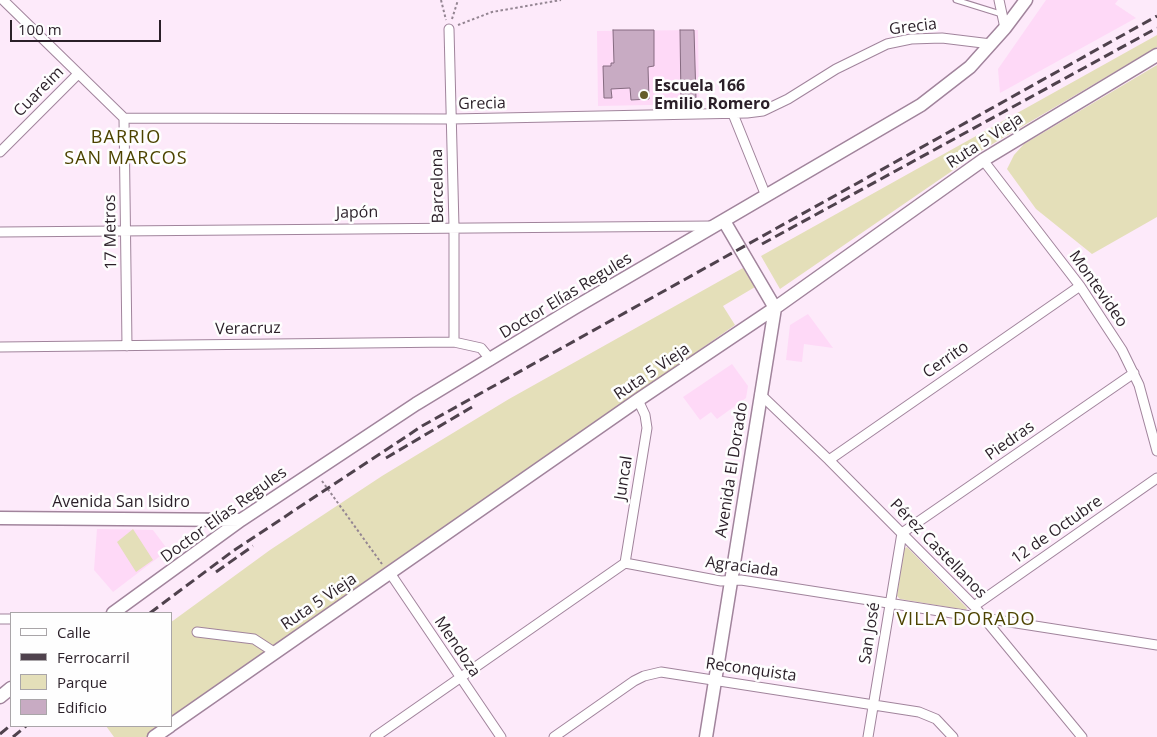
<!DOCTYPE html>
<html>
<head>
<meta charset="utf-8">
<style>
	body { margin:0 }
	#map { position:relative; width:1157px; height:737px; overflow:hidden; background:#fdeafa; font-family:"Open Sans",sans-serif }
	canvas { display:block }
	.legend { position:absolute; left:10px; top:612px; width:162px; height:115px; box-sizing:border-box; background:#fefefe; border:1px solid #a9a5a8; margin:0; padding:6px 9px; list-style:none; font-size:15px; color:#2a1f28 }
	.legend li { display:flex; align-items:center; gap:10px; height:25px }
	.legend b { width:25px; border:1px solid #a9a5a8 }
	.scale { position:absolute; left:10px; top:20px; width:151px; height:22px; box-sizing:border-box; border:2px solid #2a1f28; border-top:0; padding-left:6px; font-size:15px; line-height:18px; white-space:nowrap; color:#2a1f28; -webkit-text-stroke:4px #fefefe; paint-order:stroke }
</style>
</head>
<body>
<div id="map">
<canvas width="1157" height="737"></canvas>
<ul class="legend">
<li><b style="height:6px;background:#fff"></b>Calle</li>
<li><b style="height:6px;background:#4f424d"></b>Ferrocarril</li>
<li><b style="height:14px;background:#e4dfb9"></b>Parque</li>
<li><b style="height:14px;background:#c8abc3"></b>Edificio</li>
</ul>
<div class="scale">100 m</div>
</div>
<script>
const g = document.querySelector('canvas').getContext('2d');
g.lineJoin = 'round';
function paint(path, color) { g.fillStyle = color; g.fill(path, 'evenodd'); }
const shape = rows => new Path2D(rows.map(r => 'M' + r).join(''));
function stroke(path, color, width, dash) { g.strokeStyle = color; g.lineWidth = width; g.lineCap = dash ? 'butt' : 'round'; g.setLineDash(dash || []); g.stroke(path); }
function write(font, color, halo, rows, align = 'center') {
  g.font = font + ' "Open Sans",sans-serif'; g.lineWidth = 5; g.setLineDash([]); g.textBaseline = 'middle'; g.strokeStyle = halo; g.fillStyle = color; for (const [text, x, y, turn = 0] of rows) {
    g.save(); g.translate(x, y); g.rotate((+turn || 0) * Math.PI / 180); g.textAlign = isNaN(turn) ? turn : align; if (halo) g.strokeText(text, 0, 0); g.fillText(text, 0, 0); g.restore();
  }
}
const built = shape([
	[1046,0,1118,0,1115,4,1136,18,1000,93,998,69],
	[698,30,699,104,598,106,597,31],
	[808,314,833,348,804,344,802,362,786,360,790,325],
	[732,364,748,386,746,398,717,419,711,412,700,420,683,397],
	[97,529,153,530,168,550,113,592,94,570]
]);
const green = shape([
	[1157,35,1157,47,984,149,780,289,761,256],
	[1157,65,1157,217,1092,254,1036,209,1007,169,1014,155,1024,144],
	[743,268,755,287,723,306,735,325,171,721,171,622,174,620,270,550,382,476,509,399],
	[133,529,153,560,136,572,117,542],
	[907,547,967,608,966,610,900,599,897,596,904,549],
	[106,726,164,726,148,737,114,737]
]);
const building = shape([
	[613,30,654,30,654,66,648,67,649,99,631,100,630,88,611,89,612,98,604,98,603,66,611,66,611,63,614,63,613,30],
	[680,30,694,30,696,99,681,99,680,30]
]);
const path = shape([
	[441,0,446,20],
	[452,19,458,0],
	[458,25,492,12,561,0],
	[322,481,382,564]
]);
const lane = shape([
	[956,0,1001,14]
]);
const street = shape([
	[3,0,124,118,452,119,747,113,763,111,788,99,836,69,887,44,911,39,942,38,991,44],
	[999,0,1005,28],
	[449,29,454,227,454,342],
	[733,114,766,196],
	[124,118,127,346],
	[0,152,78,74],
	[983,160,1080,286,1122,350,1139,385,1157,451],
	[0,232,712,226],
	[0,347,454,342,481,348,491,360],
	[760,394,829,460,974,606,1082,737],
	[829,460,1080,286],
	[625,563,647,428,645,415,638,400],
	[390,573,501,737],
	[974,606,1157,478],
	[0,619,11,619],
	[197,632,254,639,274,652],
	[375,737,625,563,721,581,741,580,1157,645],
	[554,737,634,681,644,676,661,672,919,712,936,719,953,737],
	[868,737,902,533,1134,373]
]);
const secondary = shape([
	[0,518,241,520],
	[113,613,241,520,416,404,574,308,921,105,970,67,1005,28,1026,0],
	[0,697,11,688],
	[171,725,638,400,775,308,983,160,1157,55],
	[154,737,170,726],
	[706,737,775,308,724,221]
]);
const rail = shape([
	[762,244,1157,28],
	[386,458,472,407],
	[216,572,253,546],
	[150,613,233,551,422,426,1157,16],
	[0,734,11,725],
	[13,737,26,726]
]);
const markers = [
	[644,95,5,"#655c29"]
];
const streetNames = [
	["Grecia",913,27,-7],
	["Cuareim",39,92,-45],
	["Grecia",482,104,-1],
	["Ruta 5 Vieja",985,141,-33],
	["Barcelona",438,186,-91],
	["Japón",357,213,-1],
	["17 Metros",111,232,-91],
	["Montevideo",1098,289,55],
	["Doctor Elías Regules",566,296,-31],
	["Veracruz",248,329,-1],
	["Cerrito",946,360,-35],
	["Ruta 5 Vieja",652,372,-34],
	["Piedras",1010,441,-35],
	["Avenida El Dorado",732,470,-81],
	["Juncal",624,478,-81],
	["Avenida San Isidro",121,502],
	["Doctor Elías Regules",224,515,-36],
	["12 de Octubre",1057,530,-35],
	["Pérez Castellanos",938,549,46],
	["Agraciada",742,567,7],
	["Ruta 5 Vieja",319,602,-34],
	["San José",870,633,-81],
	["Mendoza",457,647,56],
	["Reconquista",751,670,8]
];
const poiNames = [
	["Escuela 166",654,86],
	["Emilio Romero",654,104]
];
const neighbourhoodNames = [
	["BARRIO",126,138],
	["SAN MARCOS",126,159],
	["VILLA DORADO",966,620]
];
paint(built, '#fed9f7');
paint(green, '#e4dfb9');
paint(building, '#c8abc3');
stroke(building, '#866b81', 1);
stroke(lane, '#a1849c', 7);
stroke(street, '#a1849c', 11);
stroke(secondary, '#a1849c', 15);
stroke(path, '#948592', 2, [2.5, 2.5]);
stroke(lane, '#fff', 4.5);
stroke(street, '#fff', 9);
stroke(secondary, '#fff', 12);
stroke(rail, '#4f424d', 3, [10, 5]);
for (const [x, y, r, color] of markers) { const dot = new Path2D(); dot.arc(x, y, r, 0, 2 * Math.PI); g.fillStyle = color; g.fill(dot); stroke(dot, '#fefefe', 2); }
write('16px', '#2a1f28', '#fefefe', streetNames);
write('bold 16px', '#2a1f28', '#fefefe', poiNames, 'left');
g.letterSpacing = '1px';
write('18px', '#4d4300', '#fefefe', neighbourhoodNames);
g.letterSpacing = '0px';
</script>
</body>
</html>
